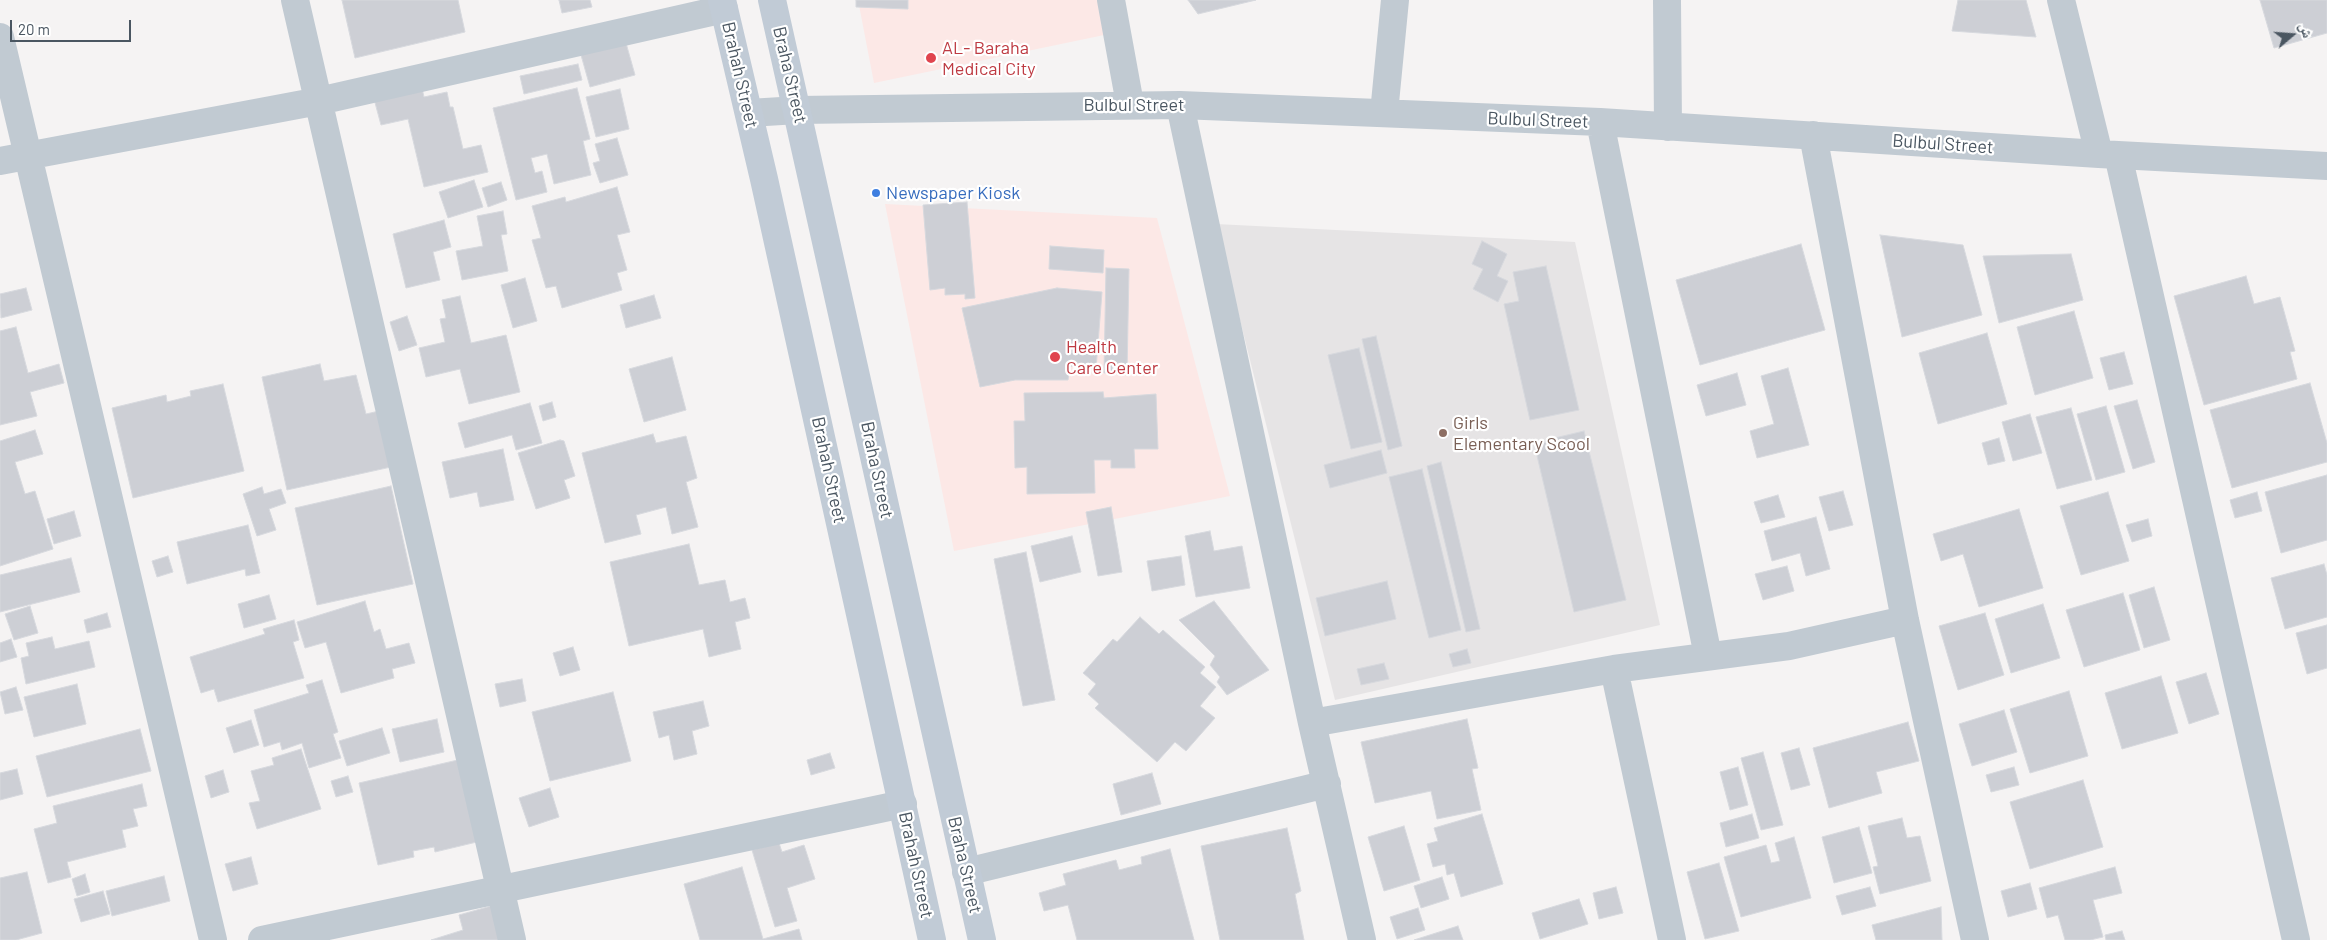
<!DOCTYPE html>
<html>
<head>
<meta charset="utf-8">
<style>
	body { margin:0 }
	#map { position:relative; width:2327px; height:940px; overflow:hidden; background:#f5f3f3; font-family:Barlow,"Noto Naskh Arabic",sans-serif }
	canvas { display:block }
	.north { position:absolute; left:2267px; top:10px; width:50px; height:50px; -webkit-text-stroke:4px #fff; paint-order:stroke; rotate:72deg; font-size:14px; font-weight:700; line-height:20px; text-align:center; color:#4a5661 }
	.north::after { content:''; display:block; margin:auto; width:18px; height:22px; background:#4a5661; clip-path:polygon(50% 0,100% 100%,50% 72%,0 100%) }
	.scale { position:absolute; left:10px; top:20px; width:121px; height:22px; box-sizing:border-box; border:2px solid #4a5661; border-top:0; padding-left:6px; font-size:15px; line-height:18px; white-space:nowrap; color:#4a5661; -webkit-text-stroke:4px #fff; paint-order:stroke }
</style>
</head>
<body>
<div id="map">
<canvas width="2327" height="940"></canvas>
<div class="north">ش</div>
<div class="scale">20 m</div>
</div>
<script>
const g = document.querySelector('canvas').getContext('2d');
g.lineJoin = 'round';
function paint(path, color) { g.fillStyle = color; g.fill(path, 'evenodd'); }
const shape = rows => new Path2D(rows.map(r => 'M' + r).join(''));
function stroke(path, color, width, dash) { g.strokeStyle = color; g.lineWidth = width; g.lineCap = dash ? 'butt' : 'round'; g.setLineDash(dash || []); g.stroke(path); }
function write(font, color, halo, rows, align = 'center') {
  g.font = font + ' Barlow,sans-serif'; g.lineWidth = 4.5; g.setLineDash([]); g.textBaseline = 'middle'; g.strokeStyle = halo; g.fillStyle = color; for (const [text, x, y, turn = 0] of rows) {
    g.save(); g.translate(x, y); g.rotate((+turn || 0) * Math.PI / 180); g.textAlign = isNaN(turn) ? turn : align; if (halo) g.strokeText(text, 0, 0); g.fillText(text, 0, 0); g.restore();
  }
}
const education = shape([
	[1216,224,1575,242,1660,625,1335,700]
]);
const medical = shape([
	[858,0,1102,0,1109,34,874,83],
	[885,204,1157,218,1230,496,954,551]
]);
const building = shape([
	[342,0,458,0,465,32,355,58,342,0],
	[559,0,590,0,592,7,562,13,559,0],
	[856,0,908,0,908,9,856,7,856,0],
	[1188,0,1256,0,1198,14,1188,0],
	[1958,0,2026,0,2036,37,1952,31,1958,0],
	[2260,0,2327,0,2327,33,2274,48,2260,0],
	[626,43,635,75,590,87,581,55,626,43],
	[578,64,582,80,524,94,520,76,578,64],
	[422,88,424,97,447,92,450,107,453,107,463,149,481,145,488,172,424,187,408,119,381,125,374,99,422,88],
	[577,88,590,139,583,141,591,175,554,184,547,154,531,158,535,173,542,171,547,192,516,200,493,108,577,88],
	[620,89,629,129,596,137,586,97,620,89],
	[617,138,628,175,600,183,593,163,600,161,595,144,617,138],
	[474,180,483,207,448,218,439,192,474,180],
	[501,182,507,200,488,207,482,188,501,182],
	[617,187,630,232,617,235,627,270,617,273,622,290,562,308,556,286,546,288,532,240,541,238,532,206,565,197,566,202,617,187],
	[967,202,975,298,965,299,965,294,945,295,945,288,930,290,923,205,967,202],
	[503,211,507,234,501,235,508,271,462,280,456,251,483,246,477,216,503,211],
	[444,220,451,247,433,252,440,280,406,288,393,234,444,220],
	[1880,235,1963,245,1982,315,1902,337,1880,235],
	[1482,241,1507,254,1497,276,1508,281,1498,302,1473,289,1483,269,1472,264,1482,241],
	[1801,244,1825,330,1700,365,1676,280,1801,244],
	[1050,246,1104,250,1103,273,1049,269,1050,246],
	[2071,254,2083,300,1999,323,1983,256,2071,254],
	[1546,266,1579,410,1530,420,1504,304,1519,301,1513,272,1546,266],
	[1106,268,1129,269,1127,373,1104,373,1106,268],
	[2246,276,2254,304,2280,297,2295,351,2290,352,2297,379,2204,405,2174,296,2246,276],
	[525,278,537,321,513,328,501,285,525,278],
	[26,288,32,310,1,318,0,294,26,288],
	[1057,288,1102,292,1096,369,1070,366,1068,380,1015,380,980,387,962,308,1057,288],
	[654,295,661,318,626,328,620,305,654,295],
	[460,296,471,343,506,335,520,392,469,404,460,369,426,377,419,348,445,342,440,319,446,318,442,300,460,296],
	[2074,311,2093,378,2035,395,2017,327,2074,311],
	[407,316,417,345,399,351,390,322,407,316],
	[16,327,28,373,59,364,64,383,30,392,37,416,0,425,0,331,16,327],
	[1987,333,2007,404,1938,424,1919,353,1987,333],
	[1376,336,1402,446,1388,450,1362,339,1376,336],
	[1359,348,1382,442,1351,449,1328,355,1359,348],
	[2124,352,2133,384,2109,390,2100,358,2124,352],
	[672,357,686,410,644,422,629,369,672,357],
	[320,364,324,381,356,375,366,414,379,411,391,467,287,490,262,377,320,364],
	[1788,368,1809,445,1757,458,1750,431,1774,424,1761,376,1788,368],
	[1737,373,1746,405,1706,416,1697,385,1737,373],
	[2310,383,2327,443,2327,462,2232,488,2210,410,2310,383],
	[223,384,244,471,133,498,112,408,166,395,167,402,191,396,190,391,223,384],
	[1103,392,1104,398,1156,394,1158,449,1134,449,1135,468,1111,468,1111,460,1094,460,1095,493,1027,494,1027,467,1015,468,1014,421,1025,421,1024,393,1103,392],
	[2137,400,2155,462,2133,469,2114,406,2137,400],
	[552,402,556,417,543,421,539,406,552,402],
	[530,403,542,443,516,450,512,435,465,448,458,423,530,403],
	[2106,406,2125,472,2096,480,2077,414,2106,406],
	[2071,408,2092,480,2057,489,2036,417,2071,408],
	[2030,414,2042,453,2013,461,2002,422,2030,414],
	[35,430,43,454,15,462,25,494,35,491,53,549,0,566,0,441,35,430],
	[1584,431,1626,600,1574,612,1534,443,1584,431],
	[653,434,656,443,686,436,697,478,686,482,698,527,672,534,666,507,636,515,641,534,605,543,582,453,653,434],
	[1999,438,2005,461,1988,465,1982,443,1999,438],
	[560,440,564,441,575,476,564,480,570,498,536,509,518,453,560,440],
	[503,449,514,500,480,507,477,492,450,498,442,462,503,449],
	[1381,450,1387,473,1330,488,1324,465,1381,450],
	[1441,462,1480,629,1466,632,1427,466,1441,462],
	[1422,469,1461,630,1429,638,1389,477,1422,469],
	[2327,475,2327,540,2281,553,2265,492,2327,475],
	[391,486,413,584,317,605,295,508,391,486],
	[262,487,264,494,281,489,286,503,269,509,276,530,257,536,243,494,262,487],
	[1843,491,1853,525,1829,531,1819,497,1843,491],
	[2108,492,2129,561,2081,575,2060,506,2108,492],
	[2257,492,2262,511,2235,518,2230,500,2257,492],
	[1778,495,1785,517,1761,523,1754,502,1778,495],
	[1111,507,1122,572,1098,576,1086,512,1111,507],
	[2019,509,2043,588,1979,607,1963,554,1941,561,1933,534,2019,509],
	[74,511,81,536,54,544,47,519,74,511],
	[1816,517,1830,569,1806,576,1800,553,1772,561,1764,531,1816,517],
	[2148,519,2152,536,2132,542,2126,525,2148,519],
	[248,525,260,573,246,576,245,569,187,584,177,542,248,525],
	[1210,531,1214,551,1242,546,1250,588,1196,597,1185,536,1210,531],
	[1072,536,1081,572,1040,582,1031,546,1072,536],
	[689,544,699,585,725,580,730,602,745,598,750,618,735,622,741,649,709,657,703,629,629,646,610,562,689,544],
	[1026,552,1055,700,1023,706,994,559,1026,552],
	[168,556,173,572,157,577,152,561,168,556],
	[1181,556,1185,585,1152,591,1147,561,1181,556],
	[71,558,80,592,0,612,0,575,71,558],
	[2324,564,2327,575,2327,617,2285,629,2271,578,2324,564],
	[1787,566,1794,591,1763,600,1755,574,1787,566],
	[1387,581,1396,619,1325,636,1316,598,1387,581],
	[2154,587,2170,640,2144,648,2129,595,2154,587],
	[2123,593,2140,650,2084,667,2066,610,2123,593],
	[269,595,276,619,244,628,238,604,269,595],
	[365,601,374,632,380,629,386,649,409,643,415,663,392,669,394,678,341,693,326,642,305,648,297,622,365,601],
	[1214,601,1269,670,1227,695,1217,682,1220,677,1210,665,1215,656,1179,620,1214,601],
	[2043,604,2060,658,2011,673,1995,619,2043,604],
	[30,606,38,633,14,640,5,614,30,606],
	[107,613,111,627,87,633,84,620,107,613],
	[1985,613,2004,675,1958,690,1939,626,1985,613],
	[1140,617,1159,634,1163,630,1205,667,1200,673,1216,687,1200,706,1215,718,1186,751,1175,742,1157,762,1095,708,1099,704,1088,694,1096,684,1083,673,1113,639,1117,642,1140,617],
	[294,620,299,640,293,642,304,678,218,702,214,689,201,693,190,657,265,634,263,629,294,620],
	[2327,625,2327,668,2307,674,2296,633,2327,625],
	[52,637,55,649,89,641,95,667,26,684,21,658,29,656,26,643,52,637],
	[11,639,17,657,0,662,0,643,11,639],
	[573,647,580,670,560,676,553,653,573,647],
	[1467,649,1471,663,1453,667,1449,654,1467,649],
	[1384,663,1389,679,1361,685,1357,669,1384,663],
	[2206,673,2219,714,2189,724,2176,682,2206,673],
	[2161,676,2178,733,2122,749,2105,693,2161,676],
	[522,679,526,701,500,707,495,684,522,679],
	[322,680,338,732,333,734,341,758,309,768,302,743,282,750,280,742,264,747,254,710,309,693,306,685,322,680],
	[77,684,86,724,34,737,24,697,77,684],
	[16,687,23,710,5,714,0,692,16,687],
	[2069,691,2088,756,2030,773,2010,709,2069,691],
	[613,692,631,761,550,781,532,712,613,692],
	[703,701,709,726,692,731,697,754,674,760,669,735,659,738,653,712,703,701],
	[2004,710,2017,752,1972,766,1959,724,2004,710],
	[437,719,444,752,400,762,392,729,437,719],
	[1467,719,1478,768,1472,769,1481,810,1437,819,1431,791,1375,803,1361,742,1467,719],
	[251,720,259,745,234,753,226,728,251,720],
	[1908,722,1919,761,1876,772,1882,793,1829,808,1813,748,1908,722],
	[382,728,390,753,347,766,339,741,382,728],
	[140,729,151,771,47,797,36,756,140,729],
	[1799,748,1810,785,1791,790,1781,753,1799,748],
	[301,749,321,809,257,829,249,803,260,801,251,771,274,765,272,758,301,749],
	[1763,752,1783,825,1761,830,1741,758,1763,752],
	[830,753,835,768,811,775,807,760,830,753],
	[462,759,481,841,435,852,434,847,413,851,414,857,378,865,359,783,462,759],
	[1738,767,1748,805,1730,810,1720,772,1738,767],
	[2014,767,2019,785,1991,792,1986,775,2014,767],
	[17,769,23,794,0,800,0,773,17,769],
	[223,770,229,792,211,798,205,776,223,770],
	[1152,773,1161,804,1121,815,1113,784,1152,773],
	[348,776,353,792,336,797,331,781,348,776],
	[2083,780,2103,847,2030,869,2010,802,2083,780],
	[142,784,147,806,133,809,138,826,122,830,126,847,67,862,71,877,48,883,34,829,57,823,53,806,142,784],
	[550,788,559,817,529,827,519,798,550,788],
	[1482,814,1503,884,1461,897,1454,873,1447,875,1445,864,1433,867,1427,844,1438,841,1434,828,1482,814],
	[1752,814,1759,838,1726,847,1720,823,1752,814],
	[1902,818,1907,838,1920,836,1931,881,1880,894,1873,867,1878,866,1868,826,1902,818],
	[1404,826,1420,880,1384,891,1368,837,1404,826],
	[1859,827,1872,873,1834,883,1822,837,1859,827],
	[1287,828,1301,891,1295,894,1304,940,1220,940,1201,846,1287,828],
	[1794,837,1811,898,1741,917,1724,857,1766,845,1771,863,1780,861,1775,843,1794,837],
	[779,843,782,852,804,845,815,879,787,888,797,921,775,927,752,850,779,843],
	[1170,849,1194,940,1077,940,1068,905,1044,911,1039,893,1066,885,1063,874,1116,860,1119,870,1142,864,1141,857,1170,849],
	[251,857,258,884,233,891,225,864,251,857],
	[1719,863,1739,931,1705,939,1687,872,1719,863],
	[742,867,763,939,799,929,802,940,700,940,684,884,742,867],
	[2115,867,2122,893,2093,900,2103,937,2090,940,2065,940,2058,915,2047,918,2039,888,2115,867],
	[27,872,42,933,16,940,0,940,0,878,27,872],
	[85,874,90,892,77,896,72,879,85,874],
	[164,876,170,901,112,916,106,891,164,876],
	[1442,877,1449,899,1421,908,1414,886,1442,877],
	[2030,883,2037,909,2008,917,2001,891,2030,883],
	[1616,887,1623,913,1599,919,1593,893,1616,887],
	[1870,887,1876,906,1842,915,1836,896,1870,887],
	[103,891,110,914,81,922,74,899,103,891],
	[1579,899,1588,924,1540,939,1532,913,1579,899],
	[498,904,508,940,431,940,463,930,459,915,498,904],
	[1941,907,1942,940,1876,940,1872,925,1941,907],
	[1418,908,1425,930,1397,939,1390,917,1418,908],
	[1458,926,1463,940,1414,940,1458,926],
	[2122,931,2125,940,2106,940,2105,935,2122,931]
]);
const street = shape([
	[295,0,512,940],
	[1111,0,1130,104],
	[1667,0,1668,127],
	[2061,0,2099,154],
	[0,37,213,940],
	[1180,105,1312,723,1362,940],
	[749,113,798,110,1180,105,1600,122,2099,154,2327,166],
	[1384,113,1395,0],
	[1600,122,1708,656],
	[1813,135,1905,620,1975,940],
	[2118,155,2296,940],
	[0,161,319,101,724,9],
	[1614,669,1672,940],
	[1312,723,1614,669,1789,646,1905,620],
	[966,872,1327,784],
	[262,940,903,804]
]);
const secondary = shape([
	[722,0,764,179,932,940],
	[772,0,982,940]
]);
const markers = [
	[931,58,6,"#e0444e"],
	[876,193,5,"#3f7fe0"],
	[1055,357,6,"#e0444e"],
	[1443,433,5,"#8d6e63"]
];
const healthNames = [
	["AL- Baraha",942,48],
	["Medical City",942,69],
	["Health",1066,347],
	["Care Center",1066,368]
];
const streetNames = [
	["Brahah Street",740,75,77],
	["Braha Street",790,75,77],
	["Bulbul Street",1134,105],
	["Bulbul Street",1538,120,2],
	["Bulbul Street",1943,144,4],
	["Brahah Street",829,470,78],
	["Braha Street",877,470,78],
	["Brahah Street",916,865,78],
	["Braha Street",965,865,77]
];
const shopNames = [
	["Newspaper Kiosk",886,193]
];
const educationNames = [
	["Girls",1453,423],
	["Elementary Scool",1453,444]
];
paint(education, '#e6e4e5');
paint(medical, '#fce8e6');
paint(building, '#cdcfd5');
stroke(building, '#d7d9de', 1);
stroke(street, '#c1cad2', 28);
stroke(secondary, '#c1cbd6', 28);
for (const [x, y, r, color] of markers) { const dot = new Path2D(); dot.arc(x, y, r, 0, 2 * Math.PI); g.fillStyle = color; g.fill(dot); stroke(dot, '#fff', 2); }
write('18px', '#be3a42', '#fff', healthNames, 'left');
write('18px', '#4a5661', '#fff', streetNames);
write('18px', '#366cbe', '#fff', shopNames, 'left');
write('18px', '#785e54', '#fff', educationNames, 'left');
</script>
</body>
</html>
